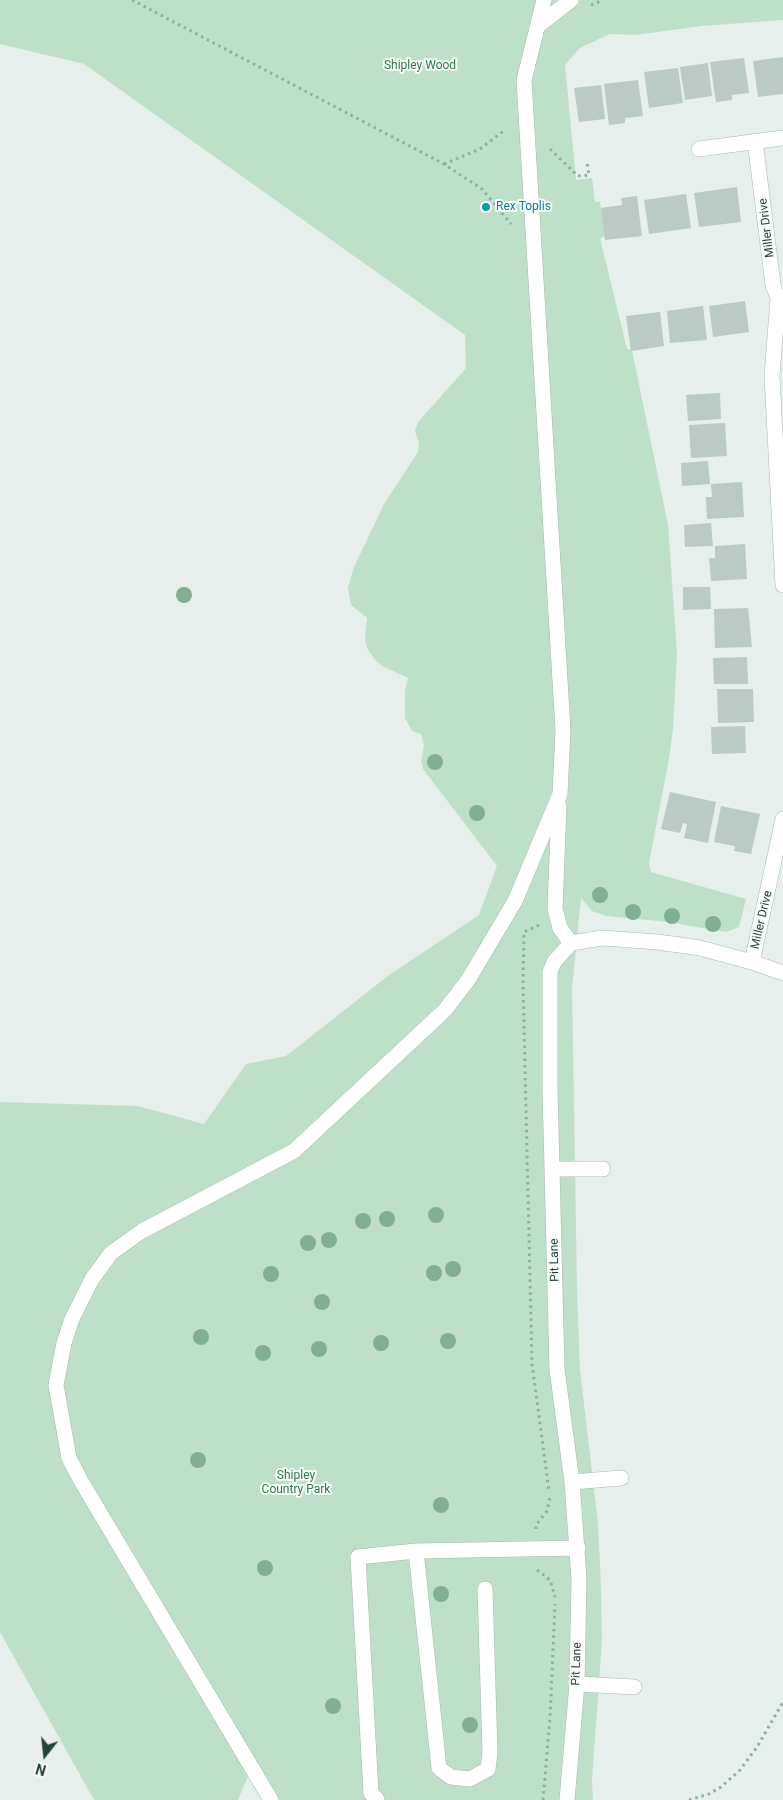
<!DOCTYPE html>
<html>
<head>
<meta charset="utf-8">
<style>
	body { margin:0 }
	#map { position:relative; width:783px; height:1800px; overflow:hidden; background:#e6efeb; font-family:Roboto,sans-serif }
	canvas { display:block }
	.north { position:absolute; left:20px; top:1730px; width:50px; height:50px; -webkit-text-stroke:4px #f7fbf9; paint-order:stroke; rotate:196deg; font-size:14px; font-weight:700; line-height:20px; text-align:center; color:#24423a }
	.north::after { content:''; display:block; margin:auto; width:18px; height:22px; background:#24423a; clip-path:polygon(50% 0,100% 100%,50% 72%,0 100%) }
</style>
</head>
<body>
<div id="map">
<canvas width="783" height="1800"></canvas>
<div class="north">N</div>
</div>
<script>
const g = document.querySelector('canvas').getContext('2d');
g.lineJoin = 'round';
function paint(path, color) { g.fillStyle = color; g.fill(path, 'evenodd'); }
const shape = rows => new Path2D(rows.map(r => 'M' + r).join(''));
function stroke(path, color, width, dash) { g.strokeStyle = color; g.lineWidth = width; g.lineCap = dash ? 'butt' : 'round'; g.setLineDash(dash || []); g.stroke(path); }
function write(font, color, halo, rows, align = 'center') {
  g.font = font + ' Roboto,sans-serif'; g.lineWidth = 4; g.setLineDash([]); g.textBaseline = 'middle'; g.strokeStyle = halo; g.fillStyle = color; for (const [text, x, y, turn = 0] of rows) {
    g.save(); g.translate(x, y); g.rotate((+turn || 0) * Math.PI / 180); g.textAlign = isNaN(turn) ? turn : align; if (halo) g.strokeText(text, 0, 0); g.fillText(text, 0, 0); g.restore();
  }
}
const green = shape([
	[0,0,783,0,783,20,702,26,635,35,610,34,580,48,565,65,576,180,592,178,595,202,600,202,605,236,600,238,627,349,632,350,668,525,677,653,673,729,669,759,649,863,651,872,746,899,739,927,726,932,668,922,606,916,592,911,581,898,572,988,577,1288,580,1370,598,1523,601,1587,602,1641,592,1780,593,1800,262,1800,248,1776,238,1800,94,1800,0,1632,0,1102,138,1106,204,1124,246,1064,286,1056,389,975,479,915,497,866,423,769,421,762,424,746,421,734,412,731,405,718,405,690,408,678,384,667,375,660,367,648,365,639,367,618,351,605,348,588,354,567,384,504,418,452,419,444,415,431,418,422,466,368,465,335,84,64,0,44]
]);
const building = shape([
	[783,57,783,94,758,97,753,61],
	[744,58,749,93,732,95,732,100,716,102,710,62],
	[708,63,712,96,685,100,680,67],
	[678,68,683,103,649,108,644,72],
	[638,80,643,116,625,118,625,123,609,125,604,84],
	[601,85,605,119,579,122,574,88],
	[737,187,741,222,699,227,694,193],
	[686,194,691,228,649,234,644,200],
	[637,196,642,236,605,240,601,208,622,205,621,198],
	[745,301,749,332,713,337,709,306],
	[703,306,707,340,670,343,667,311],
	[660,312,664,346,631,351,626,316],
	[720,393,721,419,688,421,686,395],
	[725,423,727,456,691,458,689,425],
	[708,461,710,484,682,486,681,463],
	[742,482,744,517,707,519,706,497,712,497,711,484],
	[711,523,713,546,685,547,684,525],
	[745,544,747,579,711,581,709,558,715,558,715,546],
	[683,587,710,587,711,609,683,610],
	[748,608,752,647,715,648,714,609],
	[747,657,748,684,714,684,713,658],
	[717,689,753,689,754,722,718,723],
	[745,726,746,753,712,754,711,727],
	[670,792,716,802,708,843,684,838,687,824,683,823,680,833,661,829],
	[721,806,760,814,751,854,734,851,735,846,714,842]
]);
const path = shape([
	[132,0,444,164,482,189,511,224],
	[591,5,603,0],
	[550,149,578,176,589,175,587,162],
	[444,164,480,149,506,129],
	[539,925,524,932,523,983,532,1364,549,1491],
	[536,1529,536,1525,547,1511,550,1497],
	[537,1570,550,1580,555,1597],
	[543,1800,550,1718,555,1604],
	[689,1800,709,1794,721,1787,740,1770,757,1747,783,1702]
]);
const minor = shape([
	[539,25,571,0],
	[755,141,773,285,778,298,772,376,783,585],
	[699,149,783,138],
	[559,806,555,909,560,928,571,943],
	[752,962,783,819],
	[553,1169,603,1169],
	[572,1482,621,1478],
	[416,1551,439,1768,451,1777,470,1779,488,1769,490,1752,485,1589],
	[577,1684,634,1687],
	[271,1800,81,1481,69,1458,56,1385,64,1343,72,1319,92,1279,111,1253,142,1231,294,1151,445,1010,468,980,515,901,560,794,563,730,524,80,544,0],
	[377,1800,371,1793,358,1557,416,1551,578,1548],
	[567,1800,577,1684,579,1579,572,1482,557,1369,550,1089,550,972,554,962,571,943,602,938,658,942,700,948,752,962,783,973]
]);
const trees = [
	[184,595],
	[435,762],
	[477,813],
	[600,895],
	[633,912],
	[672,916],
	[713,924],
	[436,1215],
	[387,1219],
	[363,1221],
	[329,1240],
	[308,1243],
	[453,1269],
	[434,1273],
	[271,1274],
	[322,1302],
	[201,1337],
	[448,1341],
	[381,1343],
	[319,1349],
	[263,1353],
	[198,1460],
	[441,1505],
	[265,1568],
	[441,1594],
	[333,1706],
	[470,1725]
];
const markers = [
	[486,207,5,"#0f9aa8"]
];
const parkNames = [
	["Shipley Wood",420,66],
	["Shipley",296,1476],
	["Country Park",296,1490]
];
const cultureNames = [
	["Rex Toplis",496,207]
];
const streetNames = [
	["Miller Drive",767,228,-97],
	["Miller Drive",762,920,-77],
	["Pit Lane",555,1260,-91],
	["Pit Lane",577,1664,-88]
];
paint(green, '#bfe0c8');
paint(building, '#bbcac4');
stroke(minor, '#a8b8b2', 16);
stroke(path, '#86b3a5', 3, [2.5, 4]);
stroke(minor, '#fff', 15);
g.fillStyle = '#80af93';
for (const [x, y] of trees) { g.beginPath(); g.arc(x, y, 8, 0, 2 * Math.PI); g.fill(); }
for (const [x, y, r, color] of markers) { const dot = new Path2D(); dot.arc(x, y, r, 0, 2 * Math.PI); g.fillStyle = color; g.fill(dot); stroke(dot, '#f7fbf9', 2); }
write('12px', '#2d7a4b', '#f7fbf9', parkNames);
write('12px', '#0d838f', '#f7fbf9', cultureNames, 'left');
write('12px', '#24423a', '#f7fbf9', streetNames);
</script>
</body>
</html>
